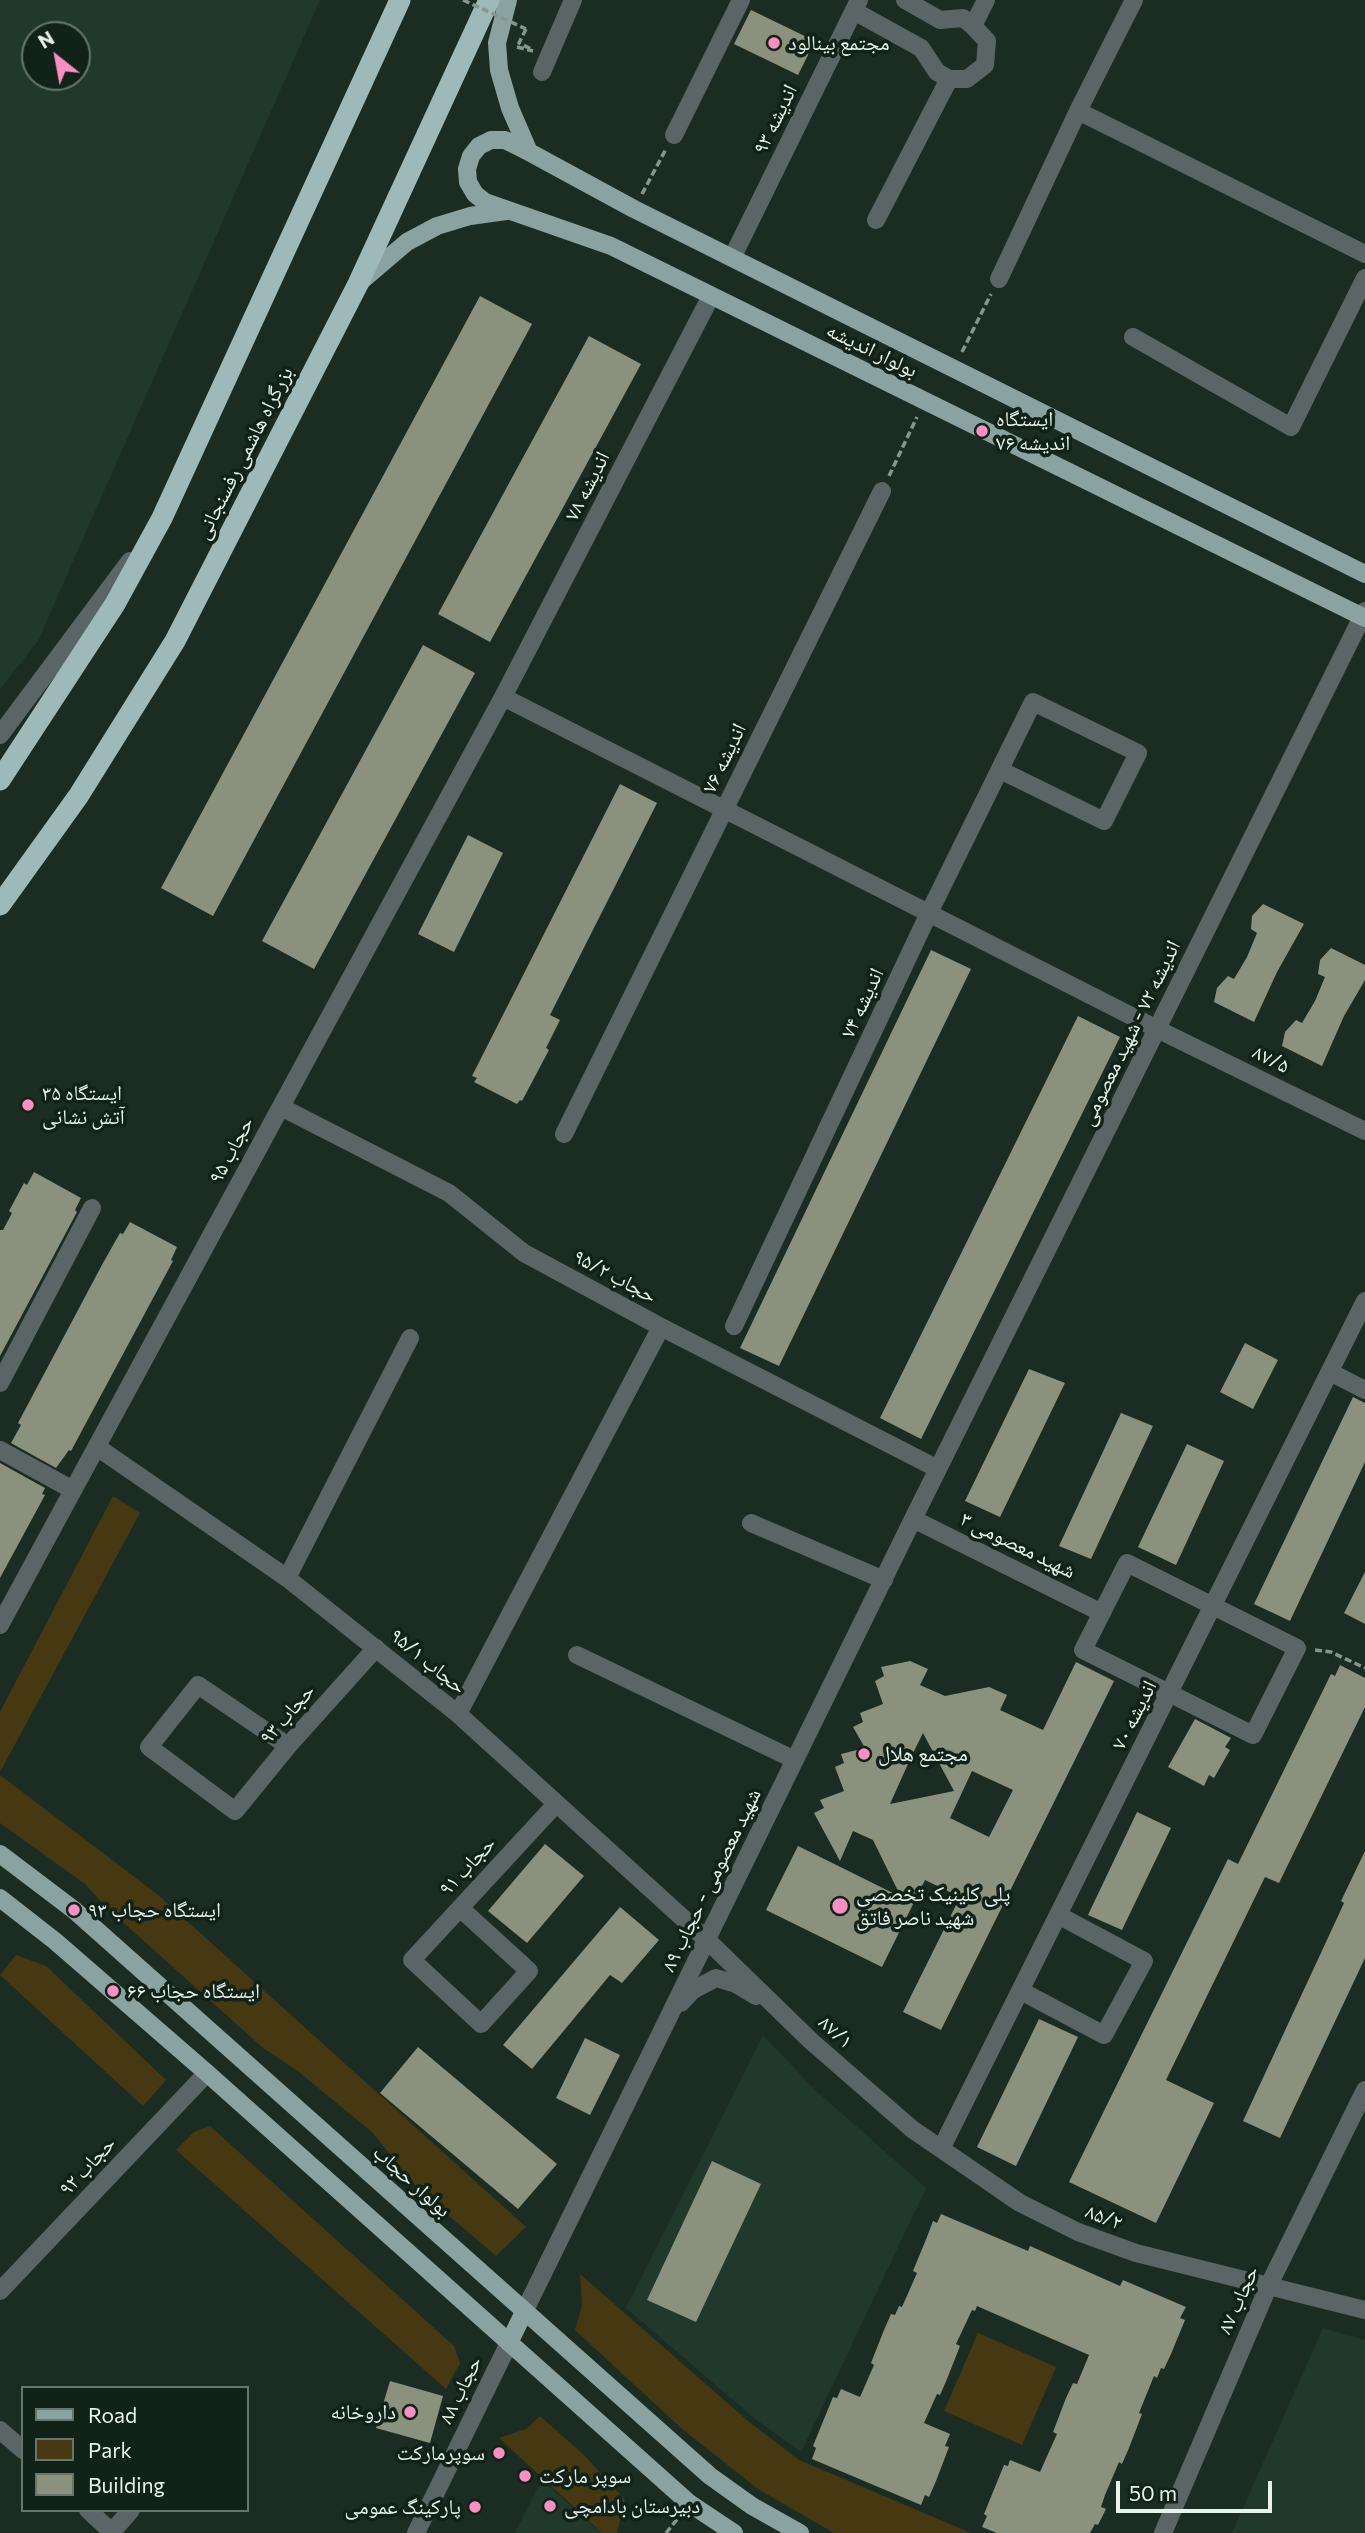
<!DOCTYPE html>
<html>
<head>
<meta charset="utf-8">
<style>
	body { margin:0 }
	#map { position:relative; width:1365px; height:2533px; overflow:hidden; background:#1b2d22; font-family:Commissioner,sans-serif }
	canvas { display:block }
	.legend { position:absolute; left:21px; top:2386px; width:228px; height:126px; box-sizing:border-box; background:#112319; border:2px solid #67766d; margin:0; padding:9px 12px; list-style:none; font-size:21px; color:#e8f3ec }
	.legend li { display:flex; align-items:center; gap:14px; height:35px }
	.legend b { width:35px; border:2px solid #67766d }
	.north { position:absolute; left:21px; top:21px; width:70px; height:70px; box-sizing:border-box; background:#112319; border:2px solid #67766d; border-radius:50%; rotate:329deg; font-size:19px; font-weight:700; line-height:28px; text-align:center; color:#e8f3ec }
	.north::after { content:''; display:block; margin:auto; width:24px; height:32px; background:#fb8fc4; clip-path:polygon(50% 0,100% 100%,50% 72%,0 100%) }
	.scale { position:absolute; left:1116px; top:2481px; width:156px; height:32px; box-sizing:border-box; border:4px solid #e8f3ec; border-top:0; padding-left:9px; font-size:21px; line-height:24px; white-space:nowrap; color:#e8f3ec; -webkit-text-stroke:5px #112319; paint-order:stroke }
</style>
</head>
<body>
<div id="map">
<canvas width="1365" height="2533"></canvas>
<ul class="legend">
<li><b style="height:9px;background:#8aa2a0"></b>Road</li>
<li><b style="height:19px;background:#463912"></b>Park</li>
<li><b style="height:19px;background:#8a927d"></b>Building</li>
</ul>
<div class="north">N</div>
<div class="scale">50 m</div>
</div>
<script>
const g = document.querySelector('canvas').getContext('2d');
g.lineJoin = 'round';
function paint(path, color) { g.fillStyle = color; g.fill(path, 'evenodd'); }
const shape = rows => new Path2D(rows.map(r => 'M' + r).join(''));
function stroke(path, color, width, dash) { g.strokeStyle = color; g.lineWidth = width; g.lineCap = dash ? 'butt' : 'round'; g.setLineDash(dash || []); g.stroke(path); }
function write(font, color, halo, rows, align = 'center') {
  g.font = font + ' Commissioner,"Noto Naskh Arabic",sans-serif'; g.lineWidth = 7; g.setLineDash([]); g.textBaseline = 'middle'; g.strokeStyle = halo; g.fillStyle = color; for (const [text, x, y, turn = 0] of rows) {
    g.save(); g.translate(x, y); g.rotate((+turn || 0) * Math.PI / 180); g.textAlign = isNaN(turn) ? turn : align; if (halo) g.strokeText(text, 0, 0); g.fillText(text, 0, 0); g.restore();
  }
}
const built = shape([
	[0,0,320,0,38,641,0,689],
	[77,35,77,77,35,77,35,35],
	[763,2035,813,2088,926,2188,801,2452,754,2418,626,2308],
	[1323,2328,1365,2340,1365,2533,1232,2533],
	[542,2479,542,2480,601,2533,515,2533]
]);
const green = shape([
	[113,1496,140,1513,0,1772,0,1712],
	[0,1775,157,1894,526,2227,496,2256,418,2189,373,2133,299,2072,262,2047,106,1907,85,1884,0,1823],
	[16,1955,46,1966,166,2080,143,2106,0,1975],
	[210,2126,454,2346,460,2363,446,2389,176,2150,194,2132],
	[580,2274,748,2421,799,2460,971,2533,834,2533,758,2489,681,2428,575,2330,582,2305],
	[978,2333,1056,2367,1022,2445,944,2411],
	[540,2416,584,2455,625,2500,617,2533,602,2533,499,2438,526,2429]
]);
const building = shape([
	[751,10,815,41,798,75,734,44],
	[480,296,532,324,213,916,161,888],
	[589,336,641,364,490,642,438,614],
	[423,645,475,673,314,969,262,941],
	[620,784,657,803,550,1015,560,1020,546,1048,549,1050,522,1101,520,1100,517,1104,474,1082,477,1078,472,1076],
	[468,835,503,853,454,952,418,934],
	[1263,904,1304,924,1277,972,1254,1022,1214,1002,1217,988,1228,976,1234,979,1247,957,1257,933,1251,929,1252,916],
	[1331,948,1365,965,1365,980,1344,1016,1322,1066,1282,1046,1285,1032,1296,1020,1302,1023,1315,1001,1325,977,1318,974,1320,960],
	[931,950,971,969,779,1366,740,1348],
	[1078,1016,1120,1037,921,1439,880,1418],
	[34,1172,81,1198,75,1210,77,1212,0,1356,0,1230,3,1230,12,1213,9,1211,24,1183,27,1185],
	[130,1222,177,1247,171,1260,173,1261,71,1451,69,1450,56,1468,11,1443,21,1425,18,1423,103,1263,120,1233,123,1234],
	[1245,1343,1278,1360,1253,1409,1220,1392],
	[1029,1369,1065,1383,1000,1517,965,1501],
	[1353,1397,1365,1403,1365,1462,1290,1621,1254,1604],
	[1121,1413,1153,1426,1091,1559,1059,1546],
	[1187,1444,1224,1461,1176,1565,1138,1547],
	[0,1463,45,1488,42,1494,45,1495,0,1578],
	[1365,1572,1365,1624,1344,1613],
	[910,1661,928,1669,920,1685,945,1696,989,1687,1007,1695,1000,1710,1043,1730,1076,1662,1114,1681,941,2030,903,2012,960,1897,925,1880,882,1967,766,1910,798,1846,901,1897,873,1840,853,1831,840,1861,814,1813,824,1808,820,1800,844,1791,835,1767,844,1763,841,1754,865,1748,853,1727,863,1722,860,1713,883,1704,875,1681,884,1676,881,1667],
	[923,1733,954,1791,890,1804,912,1755],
	[972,1771,1013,1790,989,1837,950,1818],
	[1340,1665,1365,1678,1365,1707,1279,1883,1265,1877,1166,2080,1214,2103,1156,2223,1069,2182,1228,1859,1238,1864,1331,1674,1335,1676],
	[1195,1719,1231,1738,1225,1747,1230,1750,1214,1778,1209,1775,1204,1786,1168,1767],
	[1137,1812,1171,1828,1122,1930,1088,1915],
	[545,1844,584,1876,527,1943,488,1911],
	[1365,1851,1365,1958,1280,2138,1243,2121,1339,1914,1344,1903,1341,1901],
	[620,1907,659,1940,622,1983,610,1975,532,2069,503,2045],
	[1039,2019,1078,2037,1016,2166,977,2147],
	[585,2038,620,2055,590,2115,556,2098],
	[418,2047,557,2164,518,2209,380,2093],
	[712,2161,761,2184,696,2322,647,2300],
	[941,2214,1028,2251,1030,2246,1120,2286,1123,2280,1186,2307,1180,2318,1185,2320,1171,2354,1164,2369,1161,2368,1157,2378,1154,2376,1139,2413,1142,2414,1129,2448,1122,2464,1119,2462,1105,2495,1101,2507,1106,2509,1098,2525,1095,2524,1090,2533,997,2533,982,2527,987,2516,984,2514,1004,2465,1008,2466,1010,2460,1040,2472,1057,2434,1053,2432,1066,2398,1073,2383,1077,2384,1089,2355,977,2306,975,2311,972,2310,956,2344,960,2346,947,2379,940,2395,937,2394,924,2423,950,2434,945,2446,949,2447,936,2481,929,2497,925,2495,921,2505,812,2459,816,2448,813,2446,833,2397,837,2398,841,2389,860,2397,874,2365,871,2363,884,2330,891,2314,895,2315,899,2306,902,2307,917,2273,913,2271,927,2237,933,2221,937,2223],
	[390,2381,443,2396,430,2443,376,2428]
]);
const path = shape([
	[526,29,519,43,531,49],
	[517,47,533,51],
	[642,194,666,149],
	[962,352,991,294],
	[889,476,917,417],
	[1315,1650,1331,1652,1365,1668],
	[666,2533,678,2518]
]);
const minor = shape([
	[854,11,921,48,937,72,949,79,967,79,985,65,987,41,973,26,963,18,940,20,905,0],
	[973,26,986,0],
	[542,72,573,0],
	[1078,111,1365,254],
	[674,135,741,0],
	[876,220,949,79],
	[732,258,859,0],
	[999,279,1078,111,1134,0],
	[1133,337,1291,427,1365,278],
	[503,697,1157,1029,1365,1131],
	[0,735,130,561],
	[281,1107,449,1193,524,1253,661,1327,938,1469],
	[564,1134,882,491],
	[734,1326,929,913,1033,702,1138,753,1104,821,1000,770],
	[1330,1372,1365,1390],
	[0,1383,92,1208],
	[97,1447,287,1578,458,1714,707,1940,811,2041,912,2129,1020,2203,1078,2232,1136,2253,1365,2310],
	[0,1450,73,1490],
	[913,1519,1102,1613],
	[751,1523,884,1580],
	[1127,1563,1297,1648,1253,1735,1083,1650,1127,1563],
	[287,1578,410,1338],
	[0,1625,503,697,711,296],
	[577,1655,795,1760],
	[458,1714,661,1327],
	[288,1746,198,1685,149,1747,235,1811,288,1746,376,1648],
	[460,1908,529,1971,481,2024,412,1960,556,1804],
	[1021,1991,1104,2035,1144,1961,1058,1915],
	[681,2003,693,1990,716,1978,736,1984,756,1996],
	[941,2149,1365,1301],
	[0,2291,207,2073],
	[524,2312,913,1519,1365,611],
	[0,2430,23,2450],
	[88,2510,113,2533],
	[111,2533,131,2510],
	[416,2533,509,2343],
	[1163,2533,1269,2285,1365,2090]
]);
const major = shape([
	[508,0,497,43,499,70,510,108,529,152,634,209,1365,574],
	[529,152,505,140,491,140,479,146,471,156,467,169,468,182,475,194,485,202,611,246,1365,618],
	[359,283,407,242,437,226,470,216,506,211],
	[0,1854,74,1910,710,2476,752,2506,800,2533],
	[0,1898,55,1941,207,2073,689,2503,734,2533],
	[509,2343,524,2312]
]);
const highway = shape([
	[0,780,115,604,162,518,400,0],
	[0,905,79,795,175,641,358,284,489,0]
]);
const pathBridge = shape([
	[463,0,526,29]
]);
const markers = [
	[774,43,7,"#fb8fc4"],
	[982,431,7,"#fb8fc4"],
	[28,1105,7,"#fb8fc4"],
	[864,1754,7,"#fb8fc4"],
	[840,1906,9,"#fb8fc4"],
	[74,1910,7,"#fb8fc4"],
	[113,1991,7,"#fb8fc4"],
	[410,2412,7,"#fb8fc4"],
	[499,2453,7,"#fb8fc4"],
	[525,2476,7,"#fb8fc4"],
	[550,2506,7,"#fb8fc4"],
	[475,2507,7,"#fb8fc4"]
];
const poiNames = [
	["مجتمع بینالود",788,43],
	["ایستگاه",996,419],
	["اندیشه ۷۶",996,443],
	["ایستگاه ۳۵",42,1093],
	["آتش نشانی",42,1117],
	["مجتمع هلال",878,1754],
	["پلی کلینیک تخصصی",856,1894],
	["شهید ناصر فاتق",856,1918],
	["ایستگاه حجاب ۹۳",88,1910],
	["ایستگاه حجاب ۶۶",127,1991],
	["داروخانه",396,2412,"right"],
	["سوپرمارکت",485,2453,"right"],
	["سوپر مارکت",539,2476],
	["دبیرستان بادامچی",564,2506],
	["پارکینگ عمومی",461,2507,"right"]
];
const streetNames = [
	["اندیشه ۹۳",775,119,-64],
	["بولوار اندیشه",872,350,26],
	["بزرگراه هاشمی رفسنجانی",244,453,-63],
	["اندیشه ۷۸",587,486,-63],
	["اندیشه ۷۶",724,758,-64],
	["اندیشه ۷۴",862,1003,-65],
	["اندیشه ۷۲ - شهید معصومی",1130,1033,-64],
	["۸۷/۵",1271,1059,26],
	["حجاب ۹۵",231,1150,-62],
	["حجاب ۹۵/۲",615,1276,28],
	["شهید معصومی ۳",1018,1545,26],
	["حجاب ۹۵/۱",428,1661,39],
	["حجاب ۹۳",287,1714,-49],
	["اندیشه ۷۰",1134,1715,-63],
	["حجاب ۹۱",467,1866,-47],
	["شهید معصومی - حجاب ۸۹",711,1880,-64],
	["۸۷/۱",836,2032,42],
	["حجاب ۹۲",87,2166,-47],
	["بولوار حجاب",412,2181,42],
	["۸۵/۲",1104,2217,21],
	["حجاب ۸۷",1238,2300,-66],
	["حجاب ۸۸",460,2390,-64]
];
paint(built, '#20392b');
paint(green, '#463912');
paint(building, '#8a927d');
stroke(path, '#87968d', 3.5, [7, 3.5]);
stroke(minor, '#5a6565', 18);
stroke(major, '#8aa2a0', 18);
stroke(highway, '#9dbab8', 21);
stroke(pathBridge, '#87968d', 3.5, [7, 3.5]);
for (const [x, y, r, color] of markers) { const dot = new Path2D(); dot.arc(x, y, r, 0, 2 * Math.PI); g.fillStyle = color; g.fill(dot); stroke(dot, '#112319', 2.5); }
write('21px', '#e8f3ec', '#112319', poiNames, 'left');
write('21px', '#e8f3ec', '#112319', streetNames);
</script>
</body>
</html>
